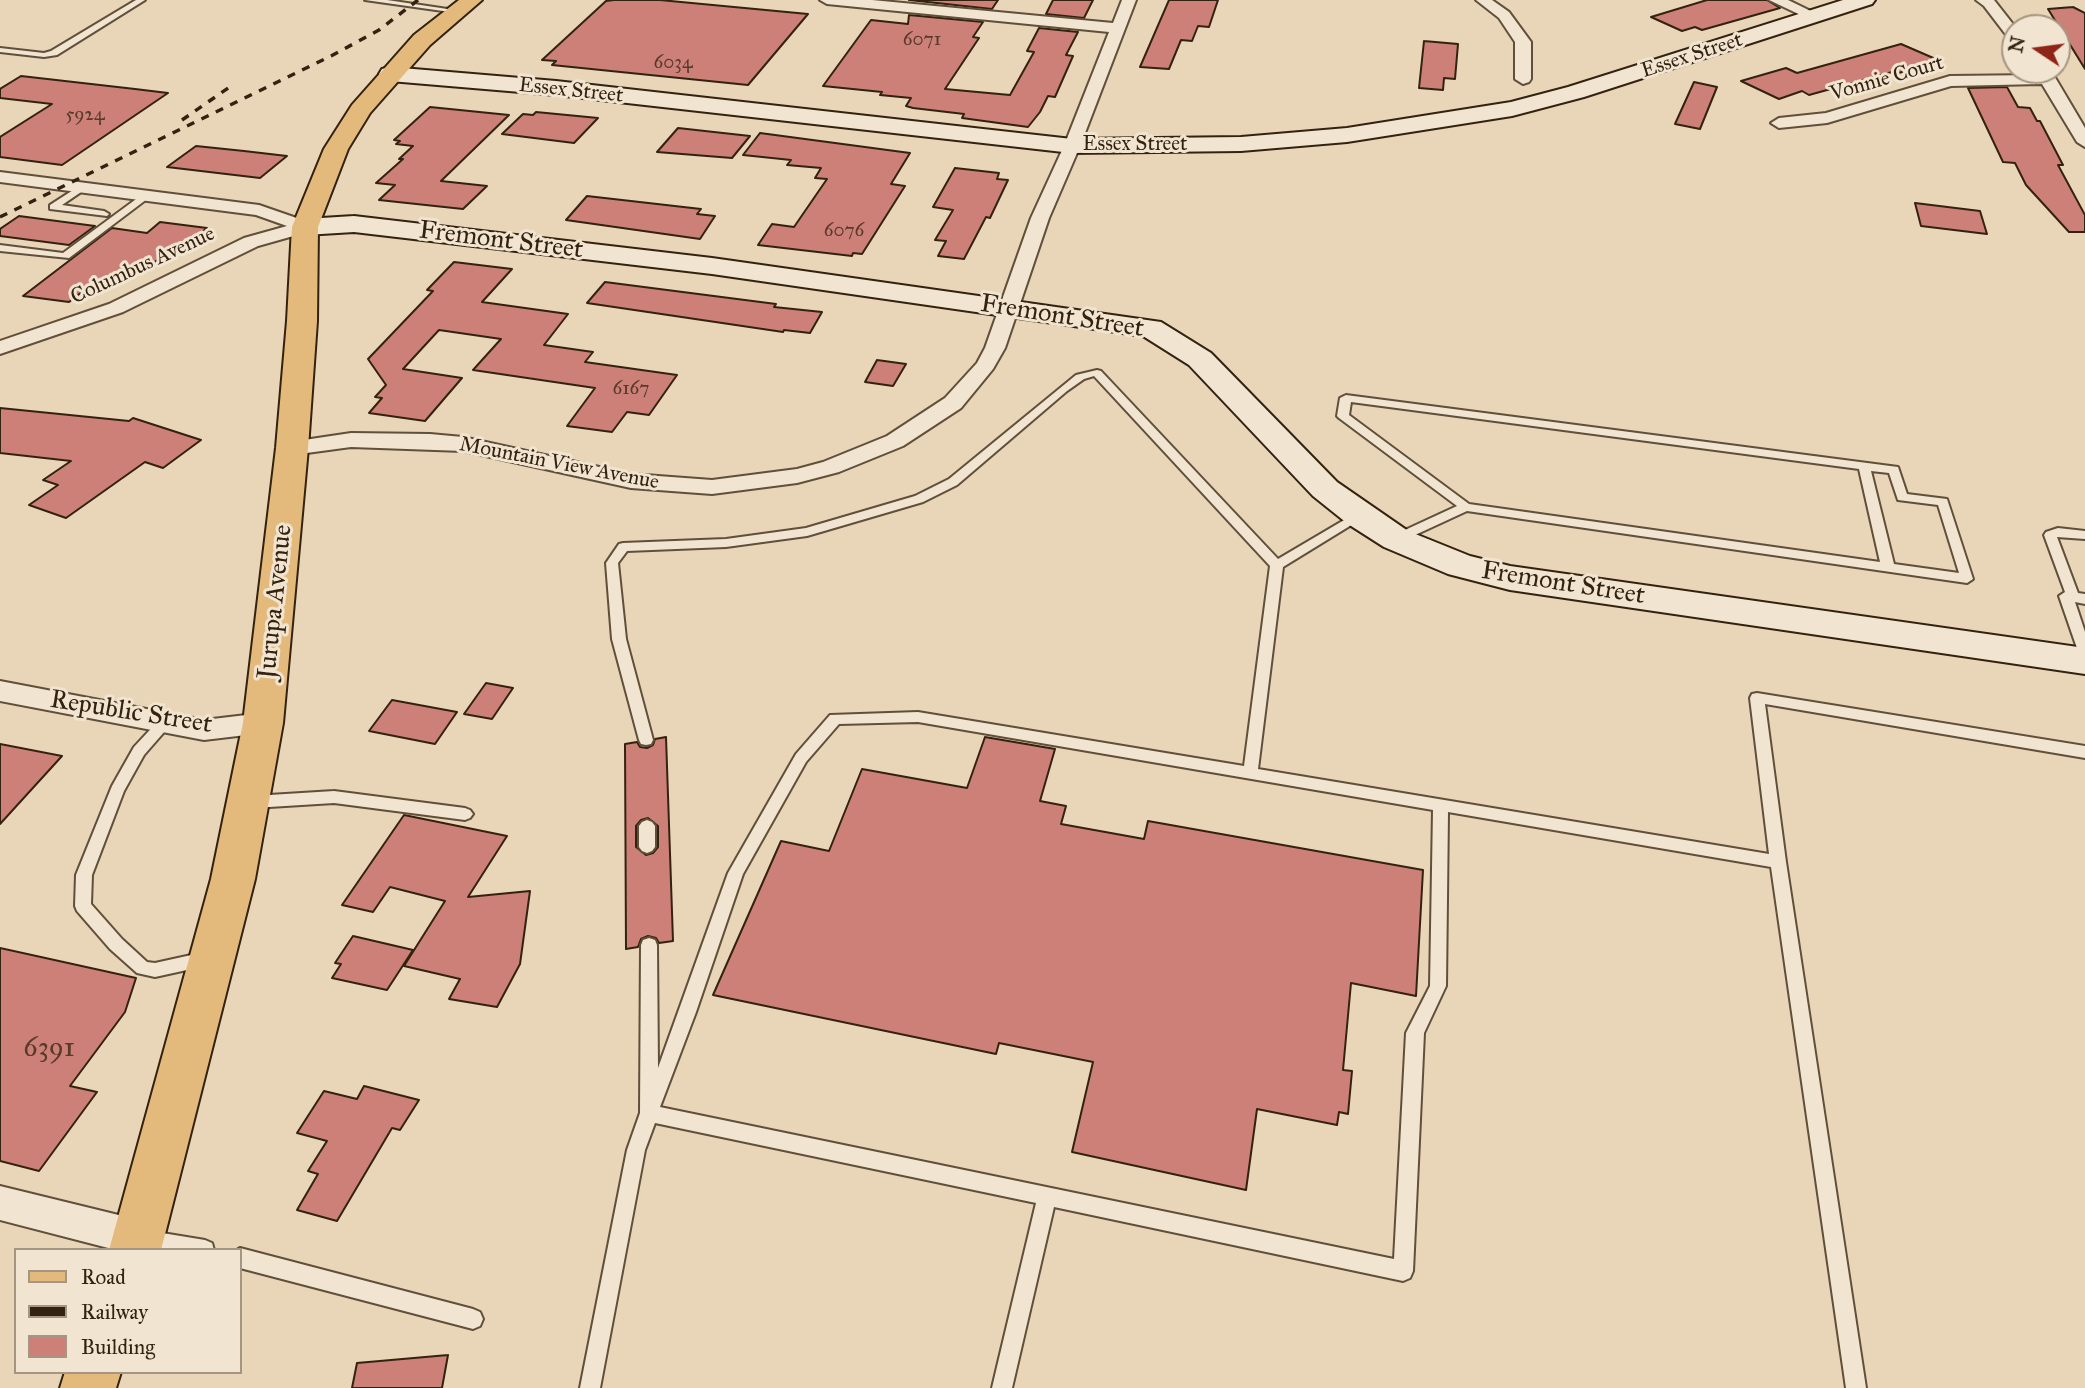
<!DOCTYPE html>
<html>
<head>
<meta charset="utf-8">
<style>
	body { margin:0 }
	#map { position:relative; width:2085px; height:1388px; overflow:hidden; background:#e9d5b7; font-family:"IM FELL Great Primer",serif }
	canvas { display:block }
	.legend { position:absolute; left:14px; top:1248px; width:228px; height:126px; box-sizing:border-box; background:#f1e4d0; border:2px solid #a59683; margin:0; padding:9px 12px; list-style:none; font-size:21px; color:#332210 }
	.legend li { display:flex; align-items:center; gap:14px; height:35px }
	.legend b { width:35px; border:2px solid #a59683 }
	.north { position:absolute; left:2001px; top:14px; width:70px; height:70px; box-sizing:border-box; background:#f1e4d0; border:2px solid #a59683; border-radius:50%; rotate:283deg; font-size:19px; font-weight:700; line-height:28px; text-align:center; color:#332210 }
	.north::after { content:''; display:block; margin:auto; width:24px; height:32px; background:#8f2418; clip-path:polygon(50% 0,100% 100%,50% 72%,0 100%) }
</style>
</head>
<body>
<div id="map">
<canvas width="2085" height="1388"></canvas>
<ul class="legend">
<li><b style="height:9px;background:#e4ba7c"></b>Road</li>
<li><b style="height:9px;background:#332210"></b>Railway</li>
<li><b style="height:19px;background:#cc8077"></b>Building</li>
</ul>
<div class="north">N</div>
</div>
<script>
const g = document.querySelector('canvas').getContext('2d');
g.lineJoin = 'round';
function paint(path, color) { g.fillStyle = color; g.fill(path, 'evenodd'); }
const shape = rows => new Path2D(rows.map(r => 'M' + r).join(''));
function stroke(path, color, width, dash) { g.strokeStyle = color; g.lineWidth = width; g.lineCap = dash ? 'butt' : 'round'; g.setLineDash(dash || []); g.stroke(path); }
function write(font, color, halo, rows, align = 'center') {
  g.font = font + ' "IM FELL Great Primer",serif'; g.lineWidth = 6; g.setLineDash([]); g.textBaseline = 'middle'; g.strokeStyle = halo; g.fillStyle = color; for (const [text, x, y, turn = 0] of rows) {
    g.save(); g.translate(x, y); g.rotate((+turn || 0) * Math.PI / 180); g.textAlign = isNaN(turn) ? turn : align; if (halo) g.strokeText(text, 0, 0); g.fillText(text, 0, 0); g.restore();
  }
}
const building = shape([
	[614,0,660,0,808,14,748,85,552,65,556,61,542,60,606,1,614,0],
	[909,0,998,0,992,9,909,0],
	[1053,0,1093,0,1084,18,1046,14,1053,0],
	[1169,0,1218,0,1209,27,1198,26,1192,41,1181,40,1169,69,1140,67,1169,0],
	[1707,0,1767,0,1780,8,1702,30,1695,27,1682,31,1651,17,1707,0],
	[2073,7,2085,13,2085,69,2048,9,2073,7],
	[909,15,983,22,973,37,979,38,945,89,1010,95,1034,52,1027,51,1039,28,1078,32,1066,55,1073,56,1055,97,1048,96,1040,112,1028,127,962,118,964,114,913,108,906,106,911,98,880,95,882,92,823,86,871,20,908,24,909,15],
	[1424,41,1458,44,1455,79,1444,78,1443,90,1419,88,1424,41],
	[1901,44,1938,60,1896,74,1892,72,1809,95,1802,91,1779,99,1741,81,1786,68,1797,73,1901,44],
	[21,76,135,89,168,93,62,165,0,157,0,137,52,104,0,98,0,89,21,76],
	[1694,82,1717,87,1700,129,1675,124,1694,82],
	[2007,87,2018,107,2030,108,2037,121,2040,121,2063,165,2058,165,2085,215,2085,232,2069,232,2026,185,2015,163,2003,162,1968,88,2007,87],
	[430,107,509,115,441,181,487,186,463,209,379,200,395,185,376,183,403,159,399,159,413,146,396,144,400,141,394,140,430,107],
	[536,112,598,118,574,143,502,134,523,114,533,115,536,112],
	[678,128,750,136,732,158,657,152,678,128],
	[760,133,910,153,891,184,905,186,862,254,853,253,852,256,758,245,772,224,794,227,827,179,815,178,821,168,787,165,791,160,743,155,760,133],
	[196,146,244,151,287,156,260,178,167,167,196,146],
	[955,168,999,173,997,179,1008,180,990,218,986,217,964,259,938,256,946,241,935,240,953,210,933,207,955,168],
	[587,196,701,209,697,214,715,216,700,239,566,220,587,196],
	[1915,203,1980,211,1987,234,1921,226,1915,203],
	[19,216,95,226,69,245,0,236,0,229,19,216],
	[160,222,207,228,179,251,170,250,141,273,133,272,119,283,110,282,95,293,83,291,69,302,23,296,112,228,147,233,160,222],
	[454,262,512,269,482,302,568,314,544,345,593,352,585,362,677,375,649,415,627,412,612,432,567,426,595,388,473,370,501,339,439,330,403,369,462,378,425,421,369,413,382,398,375,397,386,385,368,359,433,291,427,290,454,262],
	[605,282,776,304,774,307,822,312,810,333,784,330,783,332,587,303,605,282],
	[877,360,906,364,893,386,865,382,877,360],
	[0,408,129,421,133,418,201,440,163,468,145,462,66,518,29,505,58,485,43,480,71,461,0,453,0,408],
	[486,683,513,688,492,719,464,714,486,683],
	[392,700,457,712,435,744,369,731,392,700],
	[666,737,673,941,659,943,656,938,648,936,641,939,638,947,626,949,625,744,637,742,640,747,647,748,653,745,655,739,666,737],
	[648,818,658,826,658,847,653,853,646,855,636,847,636,826,641,820,648,818],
	[985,737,1055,749,1040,801,1066,806,1061,824,1144,839,1148,821,1423,870,1416,996,1351,983,1343,1070,1352,1071,1348,1114,1339,1112,1337,1125,1257,1109,1246,1190,1072,1152,1093,1062,999,1043,996,1054,713,995,781,841,829,851,862,769,967,788,985,737],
	[0,744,62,756,0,824,0,744],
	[404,815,507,836,468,897,530,891,520,964,497,1007,449,999,460,979,404,966,445,901,390,887,373,912,342,905,404,815],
	[353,936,413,950,387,990,332,978,341,964,335,963,353,936],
	[0,948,136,978,125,1012,70,1086,97,1092,39,1171,0,1161,0,948],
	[364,1086,419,1100,400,1130,392,1128,337,1221,297,1210,318,1174,308,1171,327,1141,297,1133,324,1091,357,1099,364,1086],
	[448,1355,442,1388,352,1388,357,1363,448,1355]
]);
const lane = shape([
	[136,0,145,0,57,55,44,57,0,52,0,48,44,53,51,51,136,0],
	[365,0,387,0,461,11,457,13,365,0],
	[81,185,84,186,84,190,62,205,104,211,109,214,107,216,50,209,50,205,81,185],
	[143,194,151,196,69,258,0,251,0,245,63,253,143,194],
	[1097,370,1101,371,1278,559,1356,513,1360,512,1366,516,1283,567,1258,769,1769,854,1750,698,1752,694,1757,693,2085,746,2085,758,1765,704,1786,862,1866,1388,1846,1388,1771,867,1448,812,1446,986,1424,1033,1413,1271,1410,1278,1403,1281,1054,1207,1012,1388,992,1388,1036,1203,655,1123,645,1150,600,1388,580,1388,627,1150,640,1113,641,945,643,940,649,938,655,940,657,945,658,1068,728,873,796,754,830,715,918,712,1244,766,1270,566,1094,376,1084,379,1067,391,957,485,923,502,807,536,726,547,627,551,618,563,626,639,653,740,651,744,646,745,641,744,639,740,612,639,606,563,619,544,623,543,726,539,806,528,915,496,949,479,1076,375,1097,370],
	[918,722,1433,810,1430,986,1406,1033,1394,1259,660,1107,696,1012,743,874,806,762,839,724,918,722],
	[1346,395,1898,467,1907,494,1947,499,1973,579,1967,583,1467,511,1400,542,1392,542,1390,539,1392,536,1457,506,1339,418,1337,416,1340,398,1346,395],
	[1351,402,1859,469,1880,562,1469,504,1349,415,1351,402],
	[1871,471,1889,473,1898,500,1938,505,1959,573,1894,564,1871,471],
	[2058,528,2085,531,2085,539,2057,537,2078,593,2085,594,2085,604,2075,602,2085,632,2085,656,2078,651,2059,596,2065,592,2044,535,2046,532,2058,528],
	[165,718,170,719,172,723,144,755,124,791,92,875,91,904,122,939,147,962,155,963,205,952,211,954,213,959,211,964,205,966,155,977,137,973,110,949,77,911,75,906,76,875,112,786,134,747,160,719,165,718],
	[334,791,465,808,470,810,473,814,470,818,465,820,334,803,253,808,248,806,246,802,248,798,253,796,334,791],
	[647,820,652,822,655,826,655,847,652,851,647,853,642,851,639,847,639,826,642,822,647,820],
	[144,1230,205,1240,212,1243,214,1250,144,1248,137,1246,134,1239,137,1232,144,1230],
	[240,1248,473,1309,480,1312,483,1319,480,1326,473,1329,240,1268,240,1250,237,1250,240,1248]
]);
const street = shape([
	[820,0,872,0,1113,23,1122,0,1136,0,1080,146,1049,218,1005,348,993,369,961,408,903,446,839,472,797,483,712,494,631,488,463,451,351,447,292,455,284,453,281,448,284,443,351,433,430,434,463,437,631,474,712,480,797,469,823,462,887,436,945,398,977,363,985,348,1031,218,1064,146,1109,32,827,4,820,0],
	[1476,0,1492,0,1509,12,1531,42,1531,79,1529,82,1523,84,1515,79,1515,42,1499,18,1476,0],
	[1769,0,1788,0,1821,16,1819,19,1809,19,1769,0],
	[1976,0,1994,0,2016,28,2015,41,2010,40,1984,6,1976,0],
	[2033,70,2049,70,2056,79,2085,128,2085,147,2077,142,2042,84,1951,86,1827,123,1779,128,1771,123,1779,118,1826,113,1950,76,2036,75,2033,70],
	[0,172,259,205,311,223,314,227,311,231,258,246,123,312,0,354,0,341,109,304,244,238,287,226,256,215,0,182,0,172],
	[0,681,204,720,263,713,272,716,276,723,272,730,263,733,204,740,0,701,0,681],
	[0,1186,139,1220,152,1226,157,1238,152,1250,116,1250,0,1220,0,1186]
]);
const secondary = shape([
	[1843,0,1875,0,1872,4,1584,97,1512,116,1347,142,1241,151,1072,153,556,95,390,81,382,79,379,74,382,69,390,67,556,81,1072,139,1241,137,1347,128,1511,102,1568,87,1843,0],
	[354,216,712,258,1161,322,1211,353,1337,482,1408,531,1470,556,1510,566,2085,648,2085,674,1510,590,1448,574,1384,547,1348,524,1313,496,1189,365,1143,336,712,274,354,232,305,235,296,233,292,227,296,221,305,219,354,216]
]);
const primary = shape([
	[459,0,482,0,430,45,370,113,348,149,318,227,317,321,308,448,283,723,255,879,161,1250,109,1250,211,879,243,723,276,448,287,321,292,227,324,149,352,105,414,35,459,0],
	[65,1372,121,1372,116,1388,60,1388,65,1372]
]);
const rail = shape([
	[182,120,234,84],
	[0,217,331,56,379,30,418,0]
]);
const farNumbernames = [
	["6071",922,40],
	["6034",673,63],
	["5924",85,115],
	["6076",844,231],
	["6167",631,389]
];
const farStreetnames = [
	["Essex Street",1692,56,-18],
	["Vonnie Court",1887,79,-16],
	["Essex Street",571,91,6],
	["Essex Street",1135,145],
	["Columbus Avenue",143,266,-25],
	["Mountain View Avenue",559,464,11]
];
const streetNames = [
	["Fremont Street",501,241,7],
	["Fremont Street",1062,317,9],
	["Fremont Street",1563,584,9],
	["Jurupa Avenue",276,602,-84],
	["Republic Street",131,713,9]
];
const nearNumbernames = [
	["6391",49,1049]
];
paint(building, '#cc8077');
stroke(building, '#332210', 2);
stroke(lane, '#604f3a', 4);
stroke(street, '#604f3a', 4);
stroke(secondary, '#332210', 4);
stroke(primary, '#332210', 4);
paint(lane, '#f1e4d0');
paint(street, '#f1e4d0');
paint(secondary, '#f1e4d0');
paint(primary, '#e4ba7c');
stroke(rail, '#332210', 3.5, [8, 8]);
write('19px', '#593a2a', null, farNumbernames);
write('21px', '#332210', '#f1e4d0', farStreetnames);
write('26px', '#332210', '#f1e4d0', streetNames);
write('28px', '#593a2a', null, nearNumbernames);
</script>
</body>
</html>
